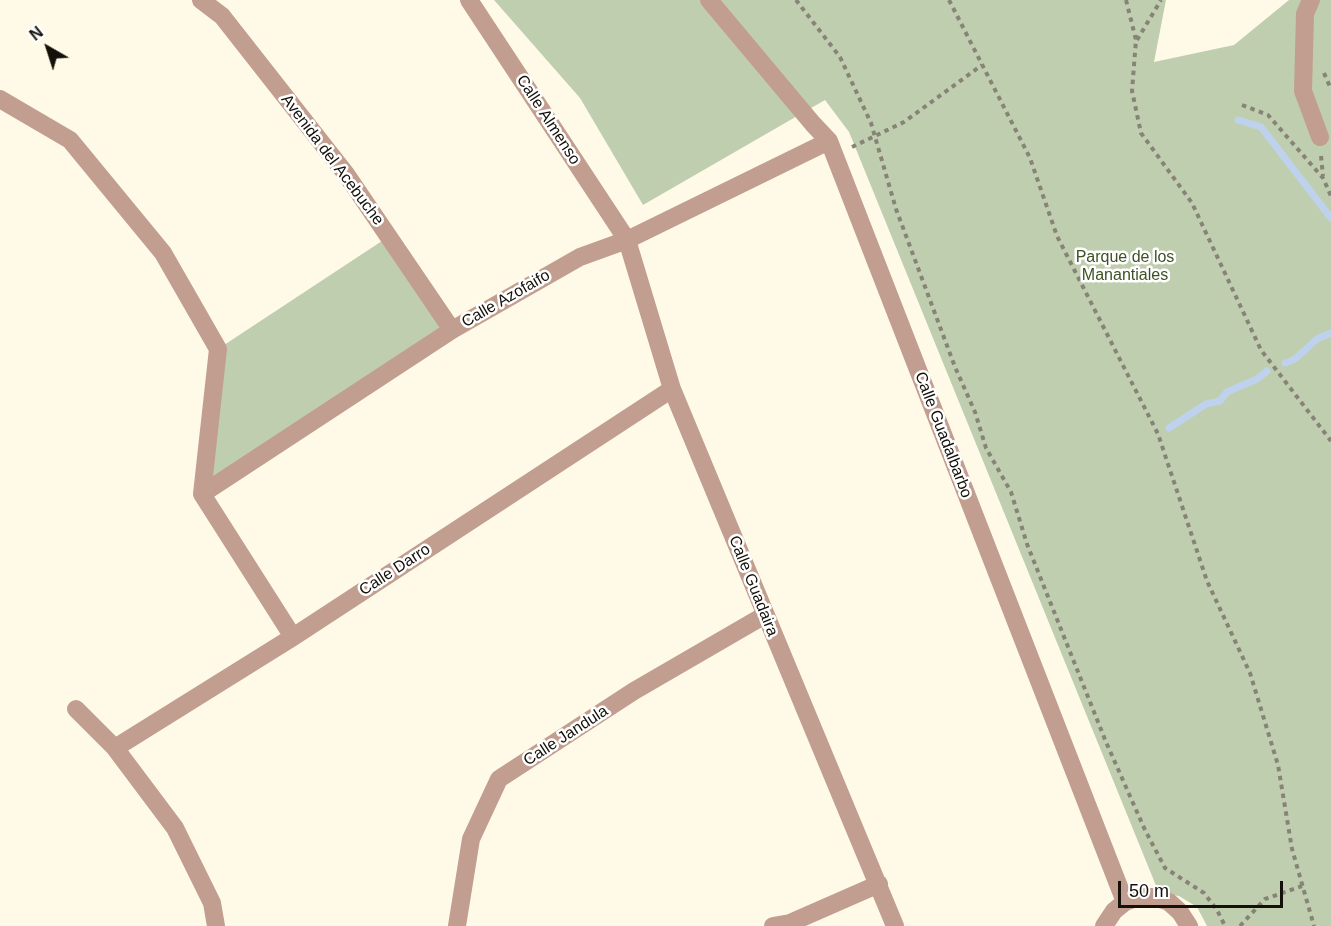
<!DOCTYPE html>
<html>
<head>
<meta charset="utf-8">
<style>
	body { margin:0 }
	#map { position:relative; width:1331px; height:926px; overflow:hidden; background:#fffae7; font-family:Helvetica,sans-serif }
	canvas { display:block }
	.north { position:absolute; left:18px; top:18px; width:60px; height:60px; -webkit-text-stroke:4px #fff; paint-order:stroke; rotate:321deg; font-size:16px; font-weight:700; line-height:24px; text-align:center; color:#131109 }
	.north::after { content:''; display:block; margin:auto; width:21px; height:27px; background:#131109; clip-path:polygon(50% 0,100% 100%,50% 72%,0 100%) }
	.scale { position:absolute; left:1118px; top:881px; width:165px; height:27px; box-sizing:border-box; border:3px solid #131109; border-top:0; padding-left:8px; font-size:18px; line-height:21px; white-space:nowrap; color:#131109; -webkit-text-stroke:4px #fff; paint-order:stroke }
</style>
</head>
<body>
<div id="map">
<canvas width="1331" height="926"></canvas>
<div class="north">N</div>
<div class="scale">50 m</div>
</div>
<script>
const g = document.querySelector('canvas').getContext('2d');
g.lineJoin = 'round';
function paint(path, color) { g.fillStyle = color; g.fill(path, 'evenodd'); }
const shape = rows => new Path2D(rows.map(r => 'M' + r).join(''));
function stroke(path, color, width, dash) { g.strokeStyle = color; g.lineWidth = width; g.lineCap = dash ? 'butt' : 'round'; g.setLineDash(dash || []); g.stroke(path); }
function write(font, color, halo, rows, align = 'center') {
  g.font = font + ' Helvetica,sans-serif'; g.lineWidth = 5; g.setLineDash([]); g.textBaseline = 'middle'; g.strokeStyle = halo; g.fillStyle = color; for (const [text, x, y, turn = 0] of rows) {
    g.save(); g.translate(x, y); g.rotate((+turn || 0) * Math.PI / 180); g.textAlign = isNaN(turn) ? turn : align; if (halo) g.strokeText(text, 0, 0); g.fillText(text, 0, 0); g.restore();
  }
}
const green = shape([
	[494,0,1166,0,1154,62,1234,45,1289,0,1331,0,1331,926,1207,926,1197,907,1179,896,1159,893,849,132,825,100,643,205,580,98],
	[388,237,452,330,202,494,218,349]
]);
const stream = shape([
	[1238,120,1261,127,1331,218],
	[1285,363,1295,359,1317,339,1331,333],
	[1169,428,1206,404,1220,401,1227,392,1257,379,1267,371]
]);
const path = shape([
	[796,0,840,57,871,123,896,209,955,367,975,412,986,448,1011,492,1027,544,1106,742,1145,830,1165,868,1204,893,1217,910,1225,926],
	[949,0,1030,158,1057,236,1158,434,1207,581,1250,673,1278,765,1292,849,1314,926],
	[1126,0,1136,40,1132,91,1141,133,1192,203,1261,350,1331,441],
	[1137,40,1161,0],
	[1324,73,1331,89],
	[1242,105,1268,115,1323,178,1331,196],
	[852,147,904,122,982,65],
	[1321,156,1323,176],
	[1240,926,1265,899,1302,886]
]);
const street = shape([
	[201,0,222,16,346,174,452,330],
	[469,0,627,240,672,389,895,926],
	[709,0,813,124,829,141,1125,902],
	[1311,0,1305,14,1303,91,1320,137],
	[0,99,70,140,163,253,218,349,202,494,293,637],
	[202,494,452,330,580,257,627,240,829,141],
	[76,709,115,748,175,828,212,903,216,926],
	[115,748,293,637,672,389],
	[457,926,471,839,499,779,634,691,765,615],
	[773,926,790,923,879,884],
	[1104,926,1114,911,1125,902,1139,897,1154,897,1169,902,1180,912,1189,926]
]);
const streetNames = [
	["Calle Almenso",548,120,57],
	["Avenida del Acebuche",332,160,53],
	["Calle Azofaifo",506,299,-30],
	["Calle Guadalbarbo",943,435,69],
	["Calle Darro",395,570,-33],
	["Calle Guadaira",753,586,68],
	["Calle Jandula",566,736,-33]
];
const parkNames = [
	["Parque de los",1125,258],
	["Manantiales",1125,276]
];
paint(green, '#c0ceb0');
stroke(stream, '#bed2ed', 7);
stroke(path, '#878376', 4, [4.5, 4.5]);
stroke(street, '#c19e8f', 18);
write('16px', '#131109', '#fff', streetNames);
write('16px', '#3d5123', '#fff', parkNames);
</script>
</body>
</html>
